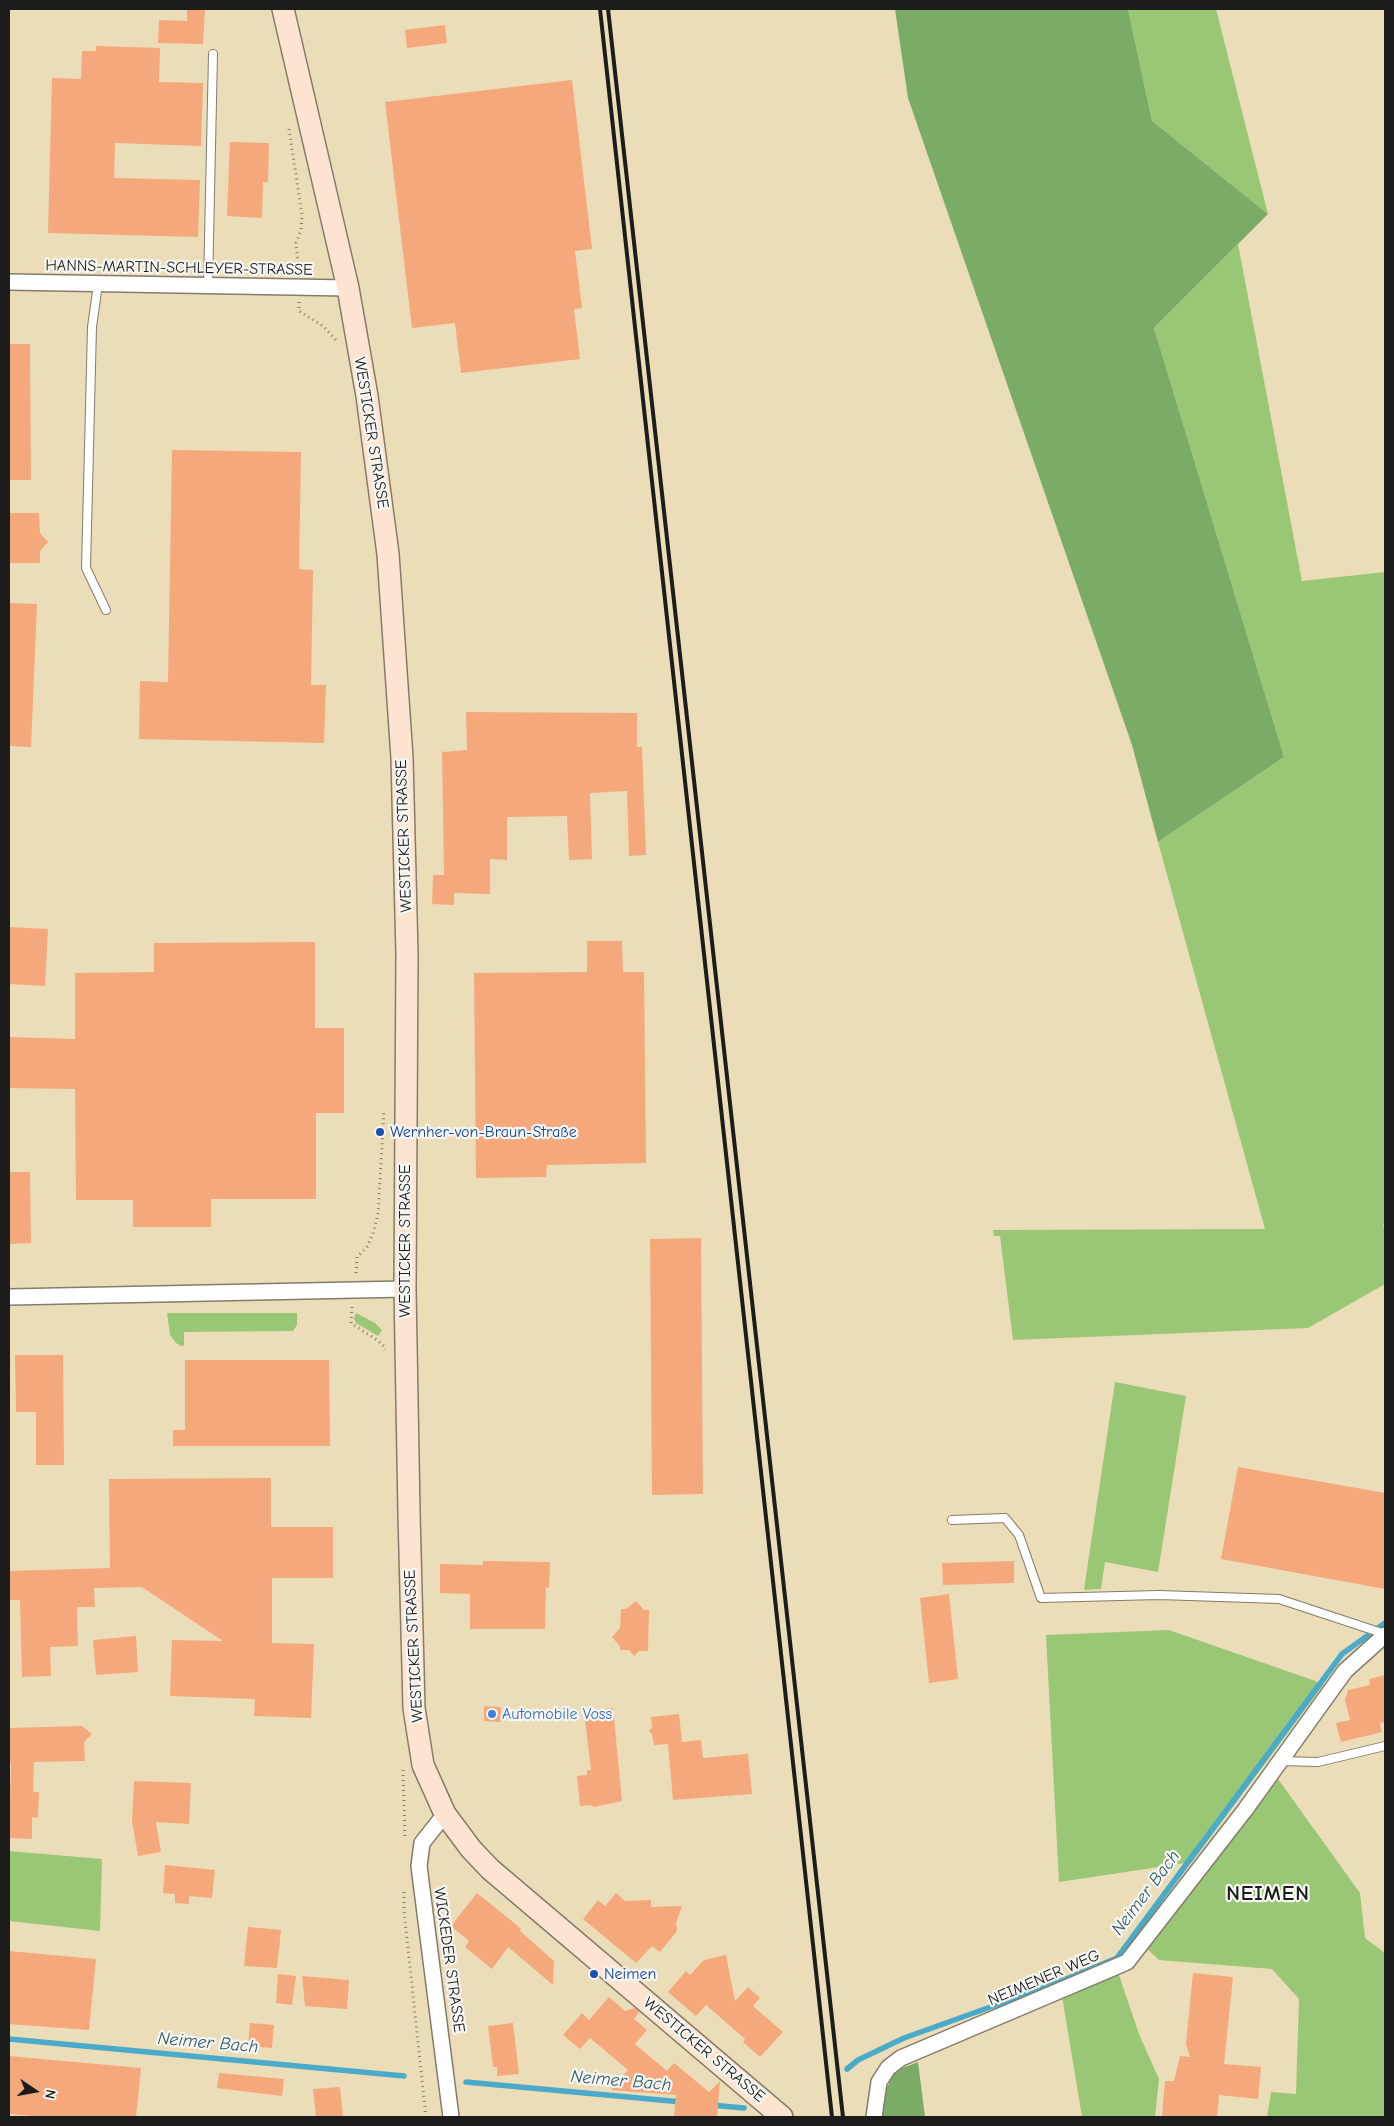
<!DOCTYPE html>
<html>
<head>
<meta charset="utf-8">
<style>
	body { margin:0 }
	#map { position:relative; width:1394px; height:2126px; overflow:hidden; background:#ecddb9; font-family:"Comic Neue",sans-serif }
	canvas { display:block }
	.frame { position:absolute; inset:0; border:10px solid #1c1c1c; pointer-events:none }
	.north { position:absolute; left:10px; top:2066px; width:50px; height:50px; -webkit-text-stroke:4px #f6f6f2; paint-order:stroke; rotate:102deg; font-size:14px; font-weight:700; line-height:20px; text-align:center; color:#1c1c1c }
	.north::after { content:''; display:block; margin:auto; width:18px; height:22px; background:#1c1c1c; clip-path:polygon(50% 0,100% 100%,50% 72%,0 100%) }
</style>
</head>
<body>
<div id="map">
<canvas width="1394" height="2126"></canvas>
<div class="frame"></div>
<div class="north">N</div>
</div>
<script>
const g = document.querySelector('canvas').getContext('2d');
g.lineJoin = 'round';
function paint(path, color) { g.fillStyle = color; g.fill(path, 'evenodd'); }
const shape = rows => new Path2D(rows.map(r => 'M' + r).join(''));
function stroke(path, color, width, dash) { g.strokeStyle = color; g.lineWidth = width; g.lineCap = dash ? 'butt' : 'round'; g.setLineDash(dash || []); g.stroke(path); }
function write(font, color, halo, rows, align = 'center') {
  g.font = font + ' "Comic Neue",sans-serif'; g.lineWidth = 4.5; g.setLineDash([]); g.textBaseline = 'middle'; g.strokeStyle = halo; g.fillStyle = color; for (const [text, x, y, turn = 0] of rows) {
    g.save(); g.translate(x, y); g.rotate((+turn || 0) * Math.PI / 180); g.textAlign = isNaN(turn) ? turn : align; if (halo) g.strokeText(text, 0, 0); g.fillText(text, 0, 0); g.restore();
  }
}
const green = shape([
	[1128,9,1216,9,1268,214,1152,121],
	[1238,244,1302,581,1385,572,1385,1223,1383,1225,1385,1230,1385,1284,1308,1328,1013,1340,1000,1236,994,1236,993,1230,1265,1229,1158,842,1284,757,1154,328],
	[167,1313,297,1313,297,1325,293,1331,184,1332,184,1346,181,1346,176,1343,170,1335],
	[356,1313,375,1323,382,1330,378,1336,356,1323,354,1319],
	[1115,1382,1186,1396,1158,1572,1105,1562,1101,1589,1084,1590],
	[1169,1630,1324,1684,1192,1862,1059,1882,1046,1635],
	[1273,1772,1360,1893,1365,1938,1385,1953,1385,2117,1267,2117,1271,2092,1296,2094,1299,1999,1272,1969,1159,1960,1143,1945],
	[9,1851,102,1859,100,1931,9,1921],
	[1118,1972,1139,2034,1159,2079,1155,2117,1082,2117,1062,1996]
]);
const forest = shape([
	[895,9,1128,9,1152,121,1268,214,1154,328,1284,757,1158,842,1132,745,908,98],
	[918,2062,925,2117,882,2117,881,2100,895,2071]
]);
const stream = shape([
	[9,2039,404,2076],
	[847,2069,858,2060,904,2038,1049,1986,1117,1958,1342,1654,1385,1623],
	[466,2082,682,2102],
	[711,2105,744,2108]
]);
const building = shape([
	[187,9,205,9,203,44,158,43,159,20,187,21],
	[445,25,447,43,407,48,405,30],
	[96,46,160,48,159,82,203,83,201,146,115,143,114,178,200,180,198,237,48,233,52,78,81,79,82,51,96,51],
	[572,80,592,249,575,251,582,308,574,309,580,359,461,373,455,323,412,328,385,102],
	[230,142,269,143,268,182,263,182,262,218,227,216],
	[9,344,30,344,31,480,9,480],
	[172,450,301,452,299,569,313,570,311,685,326,685,324,743,139,739,140,681,168,682],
	[10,513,39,513,40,533,48,542,40,551,40,563,9,563],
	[9,603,37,604,31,747,9,746],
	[466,712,637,713,637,747,642,747,646,855,629,856,627,791,590,793,592,859,569,860,567,816,507,817,507,860,490,859,490,894,454,893,454,905,432,904,433,875,444,875,442,752,467,750],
	[9,927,48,929,45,986,9,984],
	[587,941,622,941,623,972,644,972,646,1163,547,1165,546,1177,476,1178,474,973,587,972],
	[315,942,315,1028,344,1028,344,1113,316,1113,316,1199,211,1199,211,1227,133,1227,133,1200,76,1200,75,1089,9,1088,9,1037,75,1039,75,973,154,972,154,943],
	[9,1172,30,1172,31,1243,9,1244],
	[701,1238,703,1494,652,1495,650,1239],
	[15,1355,63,1355,64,1465,36,1465,36,1412,16,1412],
	[185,1360,329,1360,330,1446,173,1446,173,1430,185,1430],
	[1238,1467,1385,1493,1385,1589,1221,1559],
	[271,1478,271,1527,333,1527,333,1578,272,1578,272,1643,314,1644,311,1718,254,1716,255,1699,170,1696,172,1640,223,1641,142,1587,94,1588,95,1607,77,1607,78,1646,50,1647,51,1676,22,1677,20,1600,9,1600,9,1571,110,1568,109,1479],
	[483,1561,550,1562,549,1588,546,1587,545,1629,470,1629,470,1594,440,1593,440,1564,483,1565],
	[1014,1561,1014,1583,943,1585,942,1563],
	[949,1594,958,1679,929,1683,920,1598],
	[636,1601,644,1610,649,1610,648,1651,639,1651,634,1656,629,1650,620,1650,620,1646,612,1637,620,1628,621,1609,626,1609],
	[136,1636,138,1672,96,1675,93,1640],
	[1385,1675,1385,1722,1380,1723,1377,1710,1382,1732,1341,1742,1336,1723,1350,1720,1345,1700,1348,1690,1370,1685,1369,1679],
	[484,1706,501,1707,501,1722,484,1721],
	[613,1708,622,1801,594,1807,591,1805,580,1806,577,1776,587,1775,587,1770,591,1770,584,1711],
	[679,1714,682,1742,701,1740,703,1758,748,1754,752,1794,673,1800,668,1744,654,1745,652,1734,649,1731,652,1728,651,1717],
	[82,1726,92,1734,84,1742,85,1761,34,1762,33,1792,39,1792,38,1818,32,1817,32,1839,9,1838,11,1763,9,1763,9,1728],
	[134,1781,191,1783,189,1824,156,1822,161,1852,138,1856,132,1821],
	[165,1865,215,1870,212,1898,189,1896,189,1904,175,1903,175,1894,163,1893],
	[477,1893,513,1922,521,1929,520,1931,554,1961,553,1985,508,1947,492,1969,465,1947,469,1941,451,1926],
	[616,1893,625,1901,651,1900,651,1907,682,1906,676,1923,677,1931,660,1952,652,1946,636,1963,583,1919,598,1900,605,1906],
	[248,1927,281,1930,277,1968,244,1966],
	[9,1951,96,1959,89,2030,9,2024],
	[726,1955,735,2001,748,1987,760,1998,753,2006,783,2032,760,2057,743,2042,745,2039,706,2005,696,2016,668,1992,686,1971,690,1975,704,1960],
	[1193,1973,1233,1977,1224,2064,1261,2067,1258,2099,1219,2095,1217,2117,1162,2117,1165,2081,1174,2081,1180,2056,1190,2057,1186,2044],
	[278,1974,296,1976,292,2005,276,2003],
	[302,1976,349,1980,347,2009,305,2006],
	[609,1997,625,2011,635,2008,639,2012,634,2019,647,2030,635,2044,667,2071,674,2063,709,2092,720,2081,717,2117,674,2117,676,2095,611,2090,628,2070,590,2038,580,2049,563,2035,582,2013,589,2020],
	[250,2023,274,2025,272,2048,248,2046],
	[513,2023,519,2074,497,2076,497,2067,493,2067,488,2026],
	[9,2056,141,2068,136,2117,43,2117,9,2114],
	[219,2073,284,2079,282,2096,217,2088],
	[340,2087,343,2117,316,2117,313,2089]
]);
const path = shape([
	[289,129,302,215,301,230,296,243,299,271],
	[299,302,299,311,323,326,337,341],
	[356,1273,357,1257,367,1247,373,1234,378,1214,384,1111],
	[352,1307,351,1323,377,1340,384,1346,385,1350],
	[403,1770,405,1839],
	[404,1892,404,1911,426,2117]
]);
const lane = shape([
	[98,284,92,327,86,568,106,610],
	[208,286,213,54],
	[952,1520,1005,1518,1019,1535,1041,1598,1159,1595,1279,1599,1385,1634],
	[1280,1761,1318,1762,1385,1746]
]);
const street = shape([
	[9,282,348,288],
	[9,1297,405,1289],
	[445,1814,422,1843,419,1866,451,2117],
	[874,2117,879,2082,888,2068,901,2058,1127,1962,1245,1810,1345,1671,1385,1635]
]);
const secondary = shape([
	[283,9,348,288,367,396,388,554,402,758,407,954,405,1289,409,1513,414,1708,423,1765,445,1814,471,1849,490,1869,782,2117]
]);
const rail = shape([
	[600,9,832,2117],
	[608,9,843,2117]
]);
const markers = [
	[380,1132,5,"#1a4fb4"],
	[492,1714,5,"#3f7fe0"],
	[594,1974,5,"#1a4fb4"]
];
const streetNames = [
	["HANNS-MARTIN-SCHLEYER-STRASSE",179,268,1],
	["WESTICKER STRASSE",371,433,81],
	["WESTICKER STRASSE",404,836,-92],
	["WESTICKER STRASSE",405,1241,-90],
	["WESTICKER STRASSE",414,1646,-93],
	["WICKEDER STRASSE",449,1960,82],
	["NEIMENER WEG",1044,1978,-23],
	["WESTICKER STRASSE",704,2050,40]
];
const transitNames = [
	["Wernher-von-Braun-Straße",390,1132],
	["Neimen",604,1974]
];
const shopNames = [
	["Automobile Voss",502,1714]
];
const waterNames = [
	["Neimer Bach",1146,1893,-53],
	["Neimer Bach",208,2043,5],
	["Neimer Bach",621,2081,5]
];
const districtNames = [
	["NEIMEN",1268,1894]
];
paint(green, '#99c776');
paint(forest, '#7aac67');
stroke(stream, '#4aaac9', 5.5);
paint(building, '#f5a87c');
stroke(lane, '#847c6a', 10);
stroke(street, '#847c6a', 18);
stroke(secondary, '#847c6a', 24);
stroke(path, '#847c6a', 3, [1, 4]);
stroke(lane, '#fff', 8);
stroke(street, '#fff', 15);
stroke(secondary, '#fde4d0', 21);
stroke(rail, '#1c1c1c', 4);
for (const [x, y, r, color] of markers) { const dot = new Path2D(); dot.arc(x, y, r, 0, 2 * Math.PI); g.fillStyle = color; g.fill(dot); stroke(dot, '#f6f6f2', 2); }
write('16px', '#1c1c1c', '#f6f6f2', streetNames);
write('16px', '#164399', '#f6f6f2', transitNames, 'left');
write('16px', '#366cbe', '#f6f6f2', shopNames, 'left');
write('italic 18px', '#315c6a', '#f6f6f2', waterNames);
g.letterSpacing = '1px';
write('bold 21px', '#1c1c1c', '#f6f6f2', districtNames);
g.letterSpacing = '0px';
</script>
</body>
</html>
